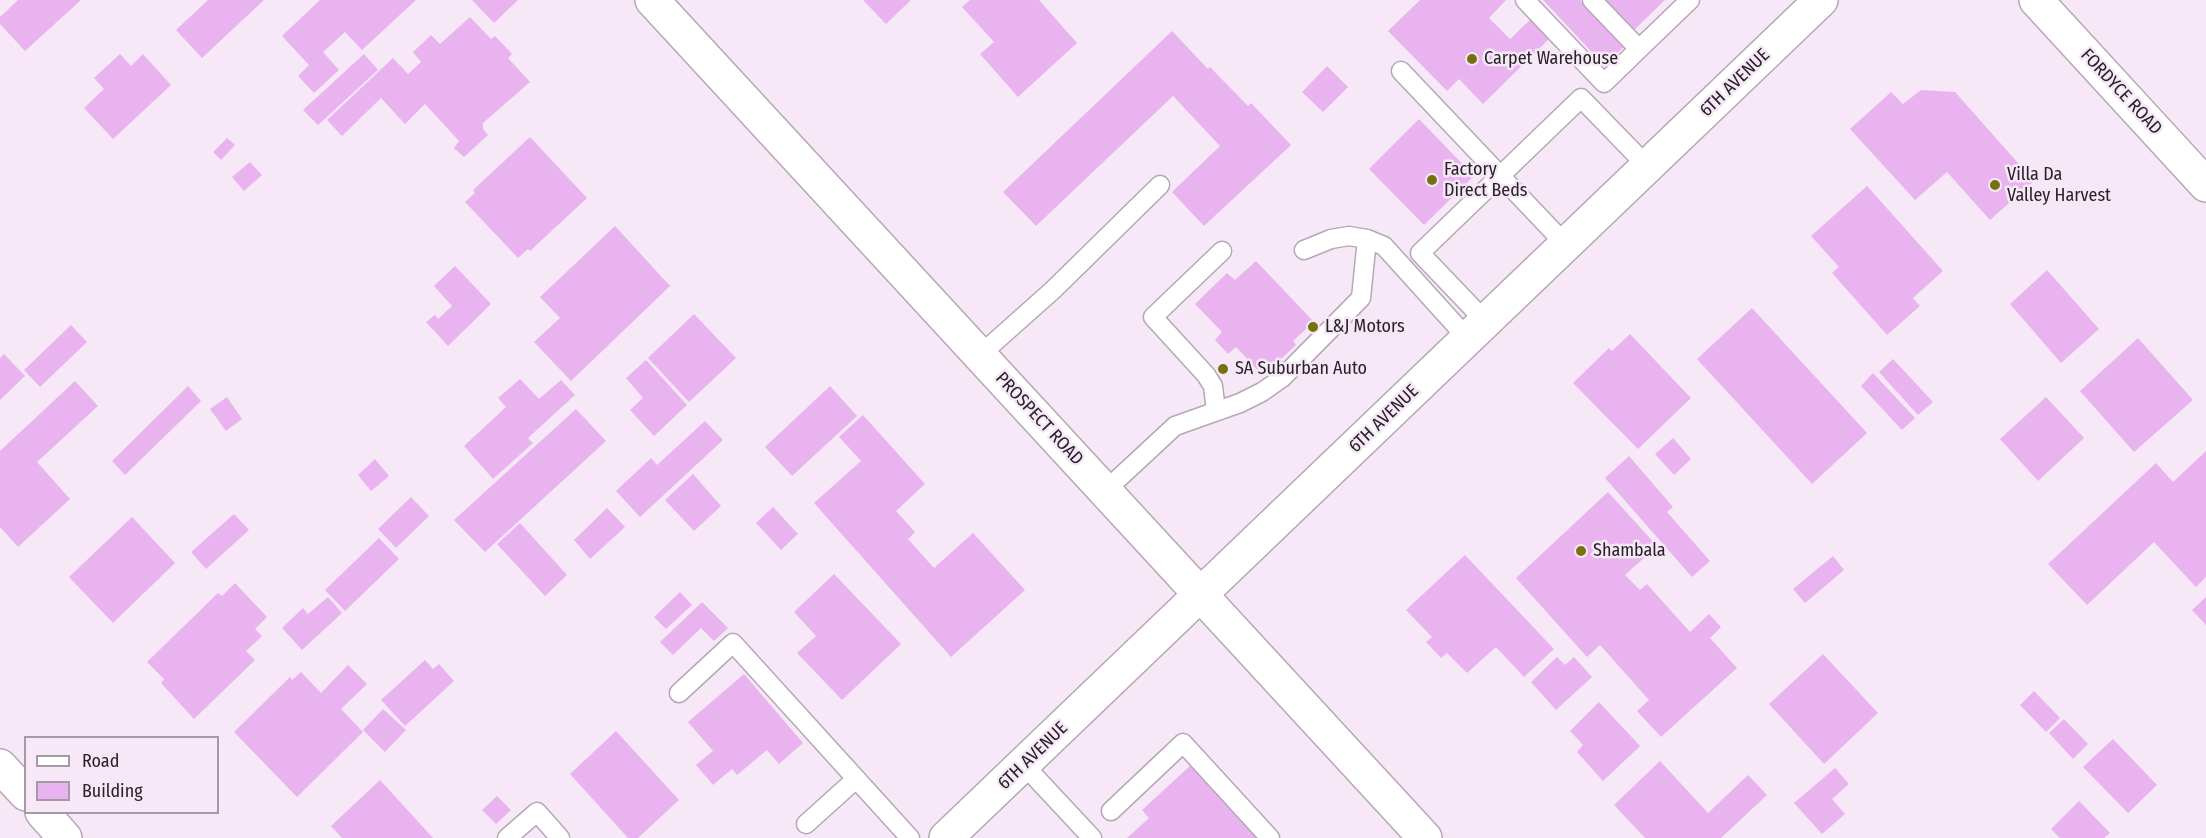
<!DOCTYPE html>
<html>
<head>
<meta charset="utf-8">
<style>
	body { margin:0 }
	#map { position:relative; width:2206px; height:838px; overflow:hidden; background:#f6e8f7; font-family:"Fira Sans Condensed",sans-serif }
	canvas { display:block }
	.legend { position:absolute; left:24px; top:736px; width:195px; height:78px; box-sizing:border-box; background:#f6e8f7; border:2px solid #a499a5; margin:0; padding:8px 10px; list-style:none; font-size:18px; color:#282329 }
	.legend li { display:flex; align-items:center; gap:12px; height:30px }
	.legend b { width:30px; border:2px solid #a499a5 }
</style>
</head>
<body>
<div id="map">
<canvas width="2206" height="838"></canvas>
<ul class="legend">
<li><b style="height:8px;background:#fff"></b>Road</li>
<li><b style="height:16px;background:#e9b3f0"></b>Building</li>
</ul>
</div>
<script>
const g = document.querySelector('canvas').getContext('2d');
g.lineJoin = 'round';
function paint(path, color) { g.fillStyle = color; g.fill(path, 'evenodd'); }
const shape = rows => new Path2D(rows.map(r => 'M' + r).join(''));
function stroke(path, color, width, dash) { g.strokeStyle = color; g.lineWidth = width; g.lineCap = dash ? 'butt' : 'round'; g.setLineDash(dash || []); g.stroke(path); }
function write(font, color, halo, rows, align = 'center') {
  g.font = font + ' "Fira Sans Condensed",sans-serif'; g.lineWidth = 5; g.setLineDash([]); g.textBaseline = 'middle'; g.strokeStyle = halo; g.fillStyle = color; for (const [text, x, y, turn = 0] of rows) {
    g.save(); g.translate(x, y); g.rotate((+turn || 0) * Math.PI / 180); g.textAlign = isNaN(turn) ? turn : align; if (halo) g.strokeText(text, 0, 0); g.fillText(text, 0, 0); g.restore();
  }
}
const building = shape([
	[18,0,81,0,25,51,0,24,0,17],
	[208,0,264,0,202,58,176,30],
	[320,0,416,0,362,50,345,32,323,52,339,70,314,93,298,76,309,65,282,36],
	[472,0,518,0,494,23],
	[863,0,911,0,886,24],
	[970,0,1039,0,1077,43,1018,97,980,54,994,42,962,7],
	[1420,0,1506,0,1489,18,1510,39,1532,18,1551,37,1483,104,1459,79,1447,91,1388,31],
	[1543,0,1580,0,1624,47,1604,65],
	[1606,0,1665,0,1634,30],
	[470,17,491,39,495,36,512,54,508,58,530,82,483,123,483,129,488,135,464,157,454,148,459,141,425,104,405,124,381,98,342,136,327,120,393,58,408,74,421,62,413,52,431,35,440,44],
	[1172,31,1208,69,1210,67,1248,106,1251,103,1291,145,1204,226,1172,192,1220,146,1173,96,1036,226,1003,192],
	[120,54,131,66,143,54,171,85,113,139,84,108,104,89,94,78],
	[364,54,378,70,318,125,303,110],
	[1327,66,1348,87,1323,112,1302,92],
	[1921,90,1955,92,2034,181,1990,220,1947,172,1915,200,1850,129,1891,92,1903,104],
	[1419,119,1474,176,1424,225,1369,169],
	[530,137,587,198,530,251,528,249,518,258,465,202,475,193,473,190],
	[227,138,235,145,221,160,213,152],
	[250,162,262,175,244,191,232,177],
	[1867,186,1943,271,1913,298,1920,306,1887,335,1832,273,1839,267,1811,236],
	[615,226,670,286,571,381,534,342,560,318,540,297],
	[1256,261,1314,322,1293,341,1296,345,1263,376,1236,347,1228,354,1215,340,1222,332,1195,304,1227,273,1235,280],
	[455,266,491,304,448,346,426,322,435,315,438,319,452,306,434,286],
	[2047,270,2099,329,2061,363,2010,304],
	[1752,308,1867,433,1812,484,1697,359],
	[694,314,736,358,689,402,648,358],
	[71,325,87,342,40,387,24,370],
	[1630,334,1691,398,1638,449,1573,383,1609,348,1612,351],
	[2138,338,2193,400,2134,452,2080,391],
	[4,354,25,376,0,400,0,358],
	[1893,359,1933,402,1918,415,1879,372],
	[646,360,687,405,654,436,630,410,643,398,626,378],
	[1873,373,1915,418,1902,430,1861,386],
	[520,379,539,399,561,380,575,395,528,438,533,443,493,479,464,446,506,407,498,398],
	[75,381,98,406,37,462,70,499,18,547,0,527,0,451],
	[188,386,201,401,125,475,112,461],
	[830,386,857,416,792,476,765,447],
	[227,397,242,419,226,431,210,409],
	[2046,397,2084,438,2038,481,2000,439],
	[576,409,606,441,485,552,454,520],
	[863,415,925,484,896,511,915,532,908,539,934,568,973,533,1025,590,951,657,814,503,861,461,839,437],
	[705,421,723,440,640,517,616,491,651,458,657,465],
	[1673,438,1691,459,1674,475,1655,454],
	[2206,451,2206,577,2196,587,2154,542,2087,605,2048,564,2156,463,2173,482],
	[1629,456,1673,507,1667,512,1710,561,1692,577,1605,478],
	[375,459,389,476,371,491,358,475],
	[693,474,721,506,694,531,665,500],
	[1608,492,1657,546,1625,575,1640,590,1647,584,1690,632,1709,614,1721,627,1710,638,1737,668,1661,737,1637,711,1649,700,1600,645,1587,657,1516,578],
	[411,497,429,516,396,548,378,529],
	[773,507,798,534,781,550,756,523],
	[607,508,625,527,590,559,574,540],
	[234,514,249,530,206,569,191,552],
	[132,517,175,563,113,623,69,577],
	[520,523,567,575,545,596,497,544],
	[379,538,399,559,345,611,325,590],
	[1465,555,1554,649,1524,677,1496,647,1467,673,1447,653,1441,658,1426,642,1432,637,1406,610],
	[1833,556,1844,570,1805,603,1793,589],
	[834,574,901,644,842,700,797,653,816,636,794,612],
	[235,583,267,617,255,629,262,636,246,651,255,660,194,719,161,683,164,679,147,662,218,593,222,596],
	[680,592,692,605,666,629,654,617],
	[328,597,342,613,302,650,282,628,303,608,308,614],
	[2206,597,2206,625,2192,610],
	[702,602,728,628,714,641,701,628,673,655,660,642],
	[1823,654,1878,713,1824,764,1769,704],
	[1557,657,1565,665,1574,657,1592,677,1556,710,1531,682],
	[425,660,433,669,439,664,454,681,405,726,381,700],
	[348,665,367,684,341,709,363,732,297,797,234,732,290,677,292,680,301,672,321,693],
	[744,674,803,743,779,764,767,750,737,775,732,769,713,785,696,765,713,751,688,722],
	[2034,691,2060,718,2046,732,2020,705],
	[1599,702,1640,746,1603,781,1577,752,1583,745,1570,731],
	[383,709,406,730,385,752,363,730],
	[2064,719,2088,744,2073,759,2049,733],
	[616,731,679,800,638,838,628,838,570,774],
	[2113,739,2157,785,2128,813,2083,767],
	[1660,761,1708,813,1748,775,1767,795,1721,838,1645,838,1614,805],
	[1191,765,1258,838,1127,838,1149,818,1142,810],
	[1835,768,1849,784,1832,799,1845,814,1822,834,1794,803],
	[380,780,433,838,342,838,331,826],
	[497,796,511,810,496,824,482,810],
	[2079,801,2110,833,2104,838,2060,838,2051,829]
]);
const lane = shape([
	[1525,0,1604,83,1639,49],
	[1592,0,1639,49,1690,0],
	[1401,71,1566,245],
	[1304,250,1331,239,1349,236,1367,239,1384,246,1468,339],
	[1486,322,1420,253,1581,98,1647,166],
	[980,355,1053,290,1160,185],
	[1216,411,1213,386,1206,375,1153,317,1222,251],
	[1106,490,1175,426,1240,403,1262,392,1282,378,1361,298,1367,239],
	[679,693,733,643,910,838],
	[1024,765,1092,838],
	[1111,811,1183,743,1270,838],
	[806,824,856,779],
	[507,838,537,812,560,838]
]);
const street = shape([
	[652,0,1425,838],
	[2036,0,2206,185],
	[0,766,26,794],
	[42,812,65,838]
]);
const secondary = shape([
	[946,838,1821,0]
]);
const markers = [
	[1472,59,6,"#777010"],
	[1432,180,6,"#777010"],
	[1995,185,6,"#777010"],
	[1313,327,6,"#777010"],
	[1223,369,6,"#777010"],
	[1581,551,6,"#777010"]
];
const poiNames = [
	["Carpet Warehouse",1484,59],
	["Factory",1444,170],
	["Direct Beds",1444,191],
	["Villa Da",2007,175],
	["Valley Harvest",2007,196],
	["L&J Motors",1325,327],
	["SA Suburban Auto",1235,369],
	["Shambala",1593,551]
];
const streetNames = [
	["6TH AVENUE",1735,83,-44],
	["FORDYCE ROAD",2121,92,47],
	["PROSPECT ROAD",1039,419,47],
	["6TH AVENUE",1384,419,-44],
	["6TH AVENUE",1033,756,-44]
];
paint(building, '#e9b3f0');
stroke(lane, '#b5a8b6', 21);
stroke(street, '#b5a8b6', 36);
stroke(secondary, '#b5a8b6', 36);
stroke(lane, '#fff', 18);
stroke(street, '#fff', 33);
stroke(secondary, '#fff', 33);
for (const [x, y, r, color] of markers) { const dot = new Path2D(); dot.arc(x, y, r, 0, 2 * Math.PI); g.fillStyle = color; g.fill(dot); stroke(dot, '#f6e8f7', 2); }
write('18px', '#282329', '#f6e8f7', poiNames, 'left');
write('18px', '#282329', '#f6e8f7', streetNames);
</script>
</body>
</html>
